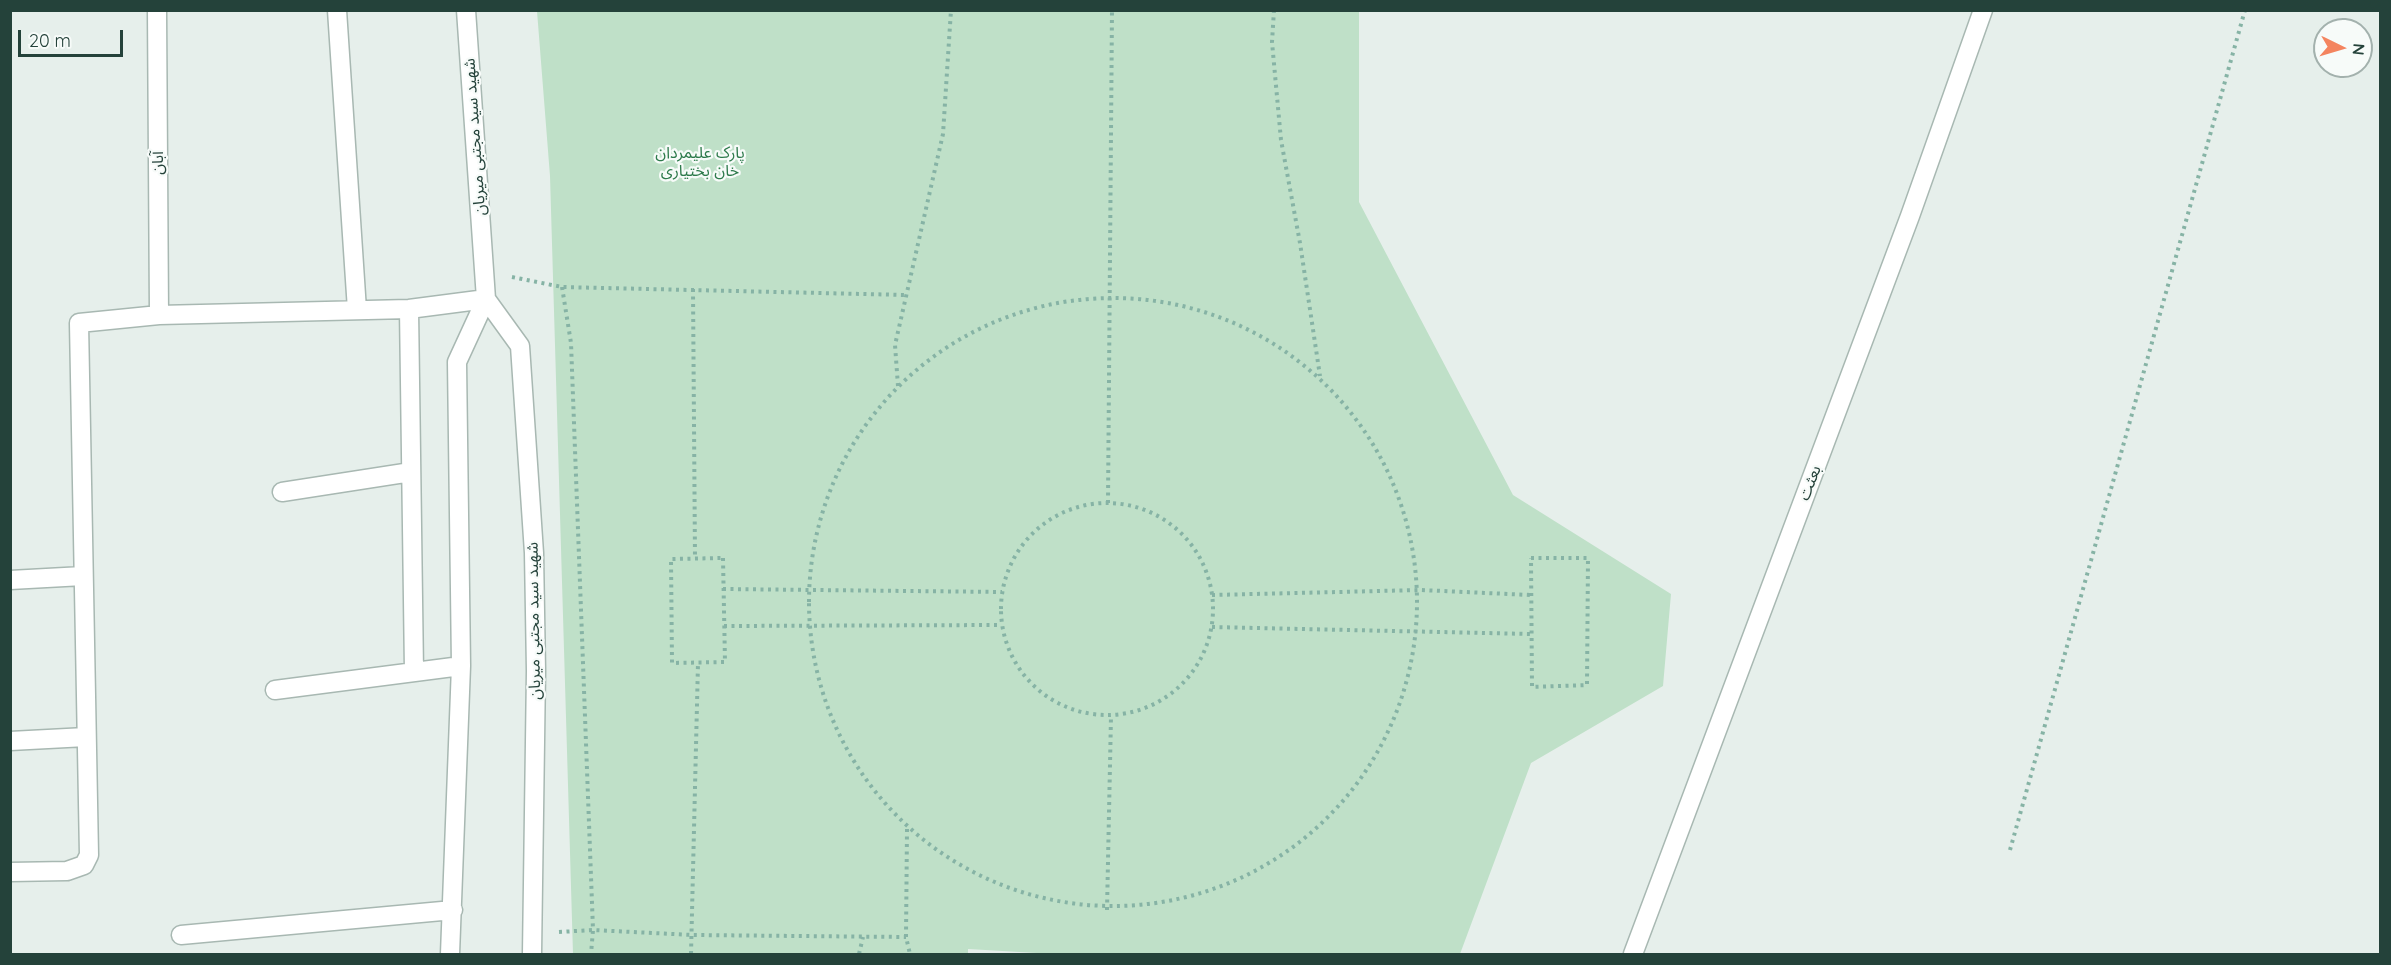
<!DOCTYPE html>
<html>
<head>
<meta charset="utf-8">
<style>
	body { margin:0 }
	#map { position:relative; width:2391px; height:965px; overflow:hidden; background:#e6efeb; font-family:Quicksand,sans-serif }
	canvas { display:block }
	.frame { position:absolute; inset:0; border:12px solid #24423a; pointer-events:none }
	.north { position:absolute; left:2313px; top:18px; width:60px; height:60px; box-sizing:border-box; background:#f7fbf9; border:2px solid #a3b1ad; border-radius:50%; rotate:95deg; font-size:16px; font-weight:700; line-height:24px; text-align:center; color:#24423a }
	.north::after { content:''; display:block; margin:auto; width:21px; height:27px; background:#f4845f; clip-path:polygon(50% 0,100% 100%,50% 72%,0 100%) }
	.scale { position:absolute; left:18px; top:30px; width:105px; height:27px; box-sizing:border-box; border:3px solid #24423a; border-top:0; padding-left:8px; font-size:18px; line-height:21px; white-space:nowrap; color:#24423a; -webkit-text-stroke:4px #f7fbf9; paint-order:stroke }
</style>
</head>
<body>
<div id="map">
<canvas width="2391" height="965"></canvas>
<div class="frame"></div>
<div class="north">N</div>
<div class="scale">20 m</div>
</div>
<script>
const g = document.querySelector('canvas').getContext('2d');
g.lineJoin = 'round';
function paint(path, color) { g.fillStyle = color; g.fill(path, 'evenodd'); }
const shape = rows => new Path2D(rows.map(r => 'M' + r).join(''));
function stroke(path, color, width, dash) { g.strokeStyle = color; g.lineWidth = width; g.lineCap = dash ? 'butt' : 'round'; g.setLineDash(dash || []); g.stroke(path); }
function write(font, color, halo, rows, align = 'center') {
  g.font = font + ' Quicksand,"Noto Sans Arabic",sans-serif'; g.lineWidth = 4.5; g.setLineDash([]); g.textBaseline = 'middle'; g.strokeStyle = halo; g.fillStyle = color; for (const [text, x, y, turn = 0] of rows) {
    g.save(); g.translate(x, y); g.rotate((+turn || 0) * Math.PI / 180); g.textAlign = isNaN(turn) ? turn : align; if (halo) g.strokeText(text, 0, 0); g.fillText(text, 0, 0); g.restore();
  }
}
const green = shape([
	[537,11,1359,11,1359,202,1513,495,1671,594,1663,686,1531,763,1460,954,1054,954,968,949,968,954,573,954,550,176]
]);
const path = shape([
	[1274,10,1272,42,1281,140,1300,243,1320,376],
	[512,277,562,287,906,295],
	[562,287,571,343,593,930,591,954],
	[693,289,695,558],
	'809 602a304 304 0 1 1 608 0a304 304 0 1 1-608 0Z',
	[898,386,895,345,943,134,951,10],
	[1108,503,1112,10],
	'1001 609a106 106 0 1 1 212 0a106 106 0 1 1-212 0Z',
	[723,558,725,662,672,663,671,559,723,558],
	[1531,558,1588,558,1587,685,1532,687,1531,558],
	[723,589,1002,592],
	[1212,595,1421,590,1530,595],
	[724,626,1001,625],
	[1212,627,1530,634],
	[907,829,906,937,910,954],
	[2010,850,2245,10],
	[1107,910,1111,716],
	[559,932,593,930,692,935,906,937],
	[691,954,698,663],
	[859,954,863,937]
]);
const minor = shape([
	[157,10,159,315],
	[337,10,357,310],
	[486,299,520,346,534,553,536,671,532,954],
	[409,309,414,672],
	[282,492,411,472],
	[10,580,83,576],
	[275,690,461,666],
	[10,741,86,737],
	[10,872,67,871,84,865,89,855,79,323,159,315,409,309,486,299],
	[181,935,453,910],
	[450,954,461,666,457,362,486,299,466,10],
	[1633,954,1910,216,1983,10]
]);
const streetNames = [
	["شهید سید مجتبی میریان",475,137,-94],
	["آبان",158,163,-90],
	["بعثت",1810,483,-69],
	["شهید سید مجتبی میریان",534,621,-91]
];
const parkNames = [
	["پارک علیمردان",700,153],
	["خان بختیاری",700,171]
];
paint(green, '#bfe0c8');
stroke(minor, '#a8b8b2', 21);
stroke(path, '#86b3a5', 4, [3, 4.5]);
stroke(minor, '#fff', 18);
write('16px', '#24423a', '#f7fbf9', streetNames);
write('16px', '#2d7a4b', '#f7fbf9', parkNames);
</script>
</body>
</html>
